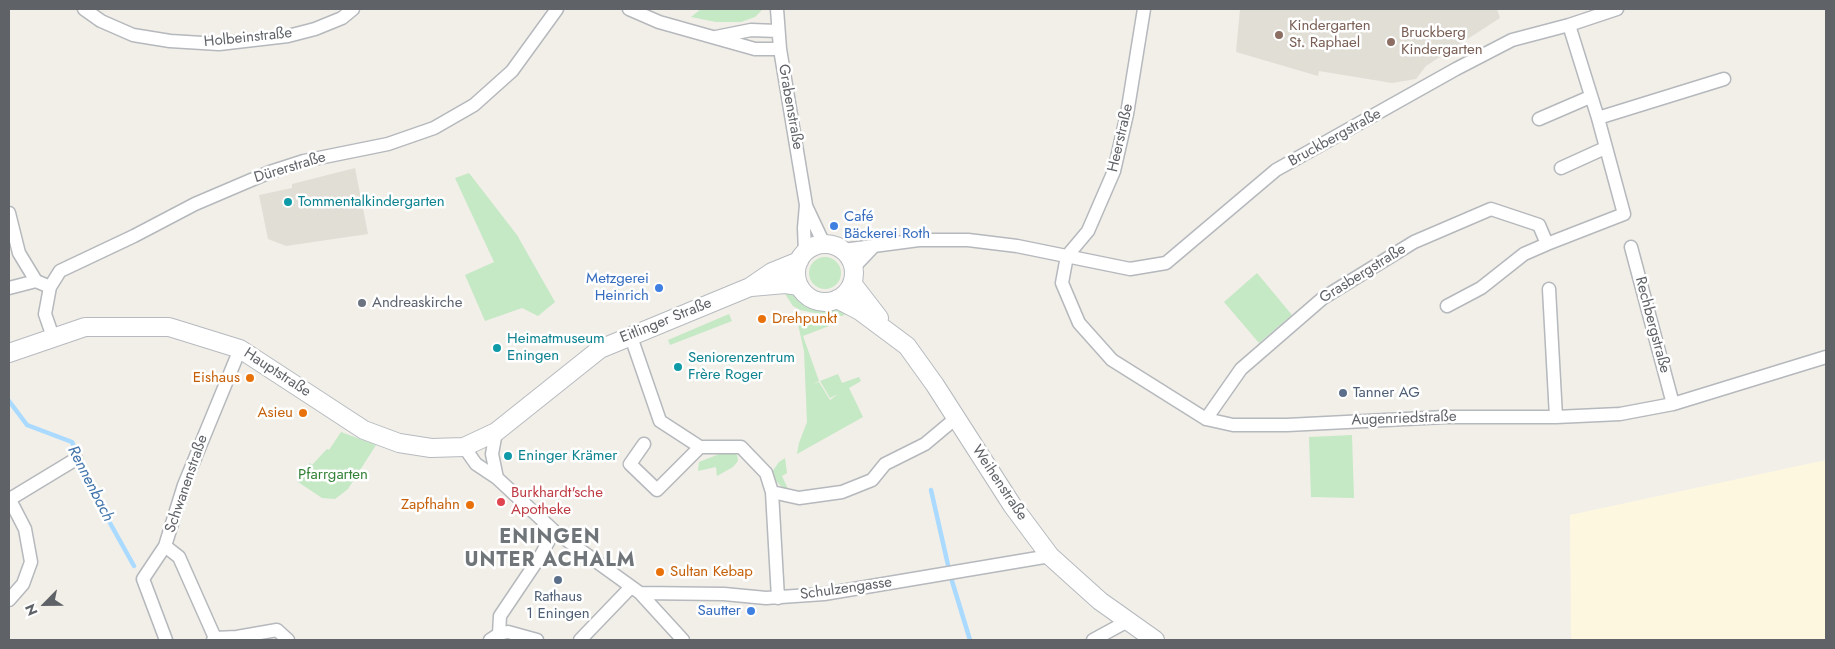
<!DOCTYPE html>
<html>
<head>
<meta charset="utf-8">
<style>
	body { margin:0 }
	#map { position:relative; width:1835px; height:649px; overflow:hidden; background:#f1efe8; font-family:Jost,sans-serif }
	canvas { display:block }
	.frame { position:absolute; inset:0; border:10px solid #5f6368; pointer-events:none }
	.north { position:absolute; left:20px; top:579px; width:50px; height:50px; -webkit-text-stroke:4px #fff; paint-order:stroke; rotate:247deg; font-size:14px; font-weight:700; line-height:20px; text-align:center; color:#5f6368 }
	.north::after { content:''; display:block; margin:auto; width:18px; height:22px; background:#5f6368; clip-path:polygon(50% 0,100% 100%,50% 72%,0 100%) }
</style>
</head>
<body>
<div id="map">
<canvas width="1835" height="649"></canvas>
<div class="frame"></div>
<div class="north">N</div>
</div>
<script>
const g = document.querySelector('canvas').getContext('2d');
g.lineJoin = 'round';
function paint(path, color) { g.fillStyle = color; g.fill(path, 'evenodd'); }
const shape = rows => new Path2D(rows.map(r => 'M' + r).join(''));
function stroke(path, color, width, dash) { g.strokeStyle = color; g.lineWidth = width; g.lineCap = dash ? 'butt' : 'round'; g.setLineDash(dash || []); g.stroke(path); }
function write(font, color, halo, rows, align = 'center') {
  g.font = font + ' Jost,sans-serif'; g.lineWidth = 5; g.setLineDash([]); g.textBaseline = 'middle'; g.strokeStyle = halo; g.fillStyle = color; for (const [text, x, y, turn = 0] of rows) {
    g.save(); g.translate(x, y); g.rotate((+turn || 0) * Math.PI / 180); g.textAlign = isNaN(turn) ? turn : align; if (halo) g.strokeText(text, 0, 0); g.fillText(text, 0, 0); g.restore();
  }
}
const commercial = shape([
	[1826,460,1826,640,1571,640,1570,515]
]);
const education = shape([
	[1240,9,1497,9,1500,18,1426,66,1416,79,1392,83,1319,71,1318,76,1236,52],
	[355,168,368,234,286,246,268,239,259,195,292,188,292,184]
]);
const green = shape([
	[701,9,763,9,755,17,741,22,716,22,691,17],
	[469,173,517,235,555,302,538,316,522,308,485,321,465,275,494,262,455,178],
	'809 273a16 16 0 1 1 32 0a16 16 0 1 1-32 0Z',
	[1257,273,1292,315,1259,343,1224,302],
	[783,291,788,292,815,308,836,308,848,313,842,316,824,315,800,310,793,306],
	[729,314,732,321,670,345,668,340],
	[808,318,825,320,829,326,803,336,819,381,813,384,819,382,830,400,838,394,830,398,820,381,838,374,842,383,859,377,861,381,849,388,863,417,797,454,799,443,807,422,804,351,798,324],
	[341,432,376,445,348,489,335,499,322,498,298,482,301,479,301,473,310,463,312,465,327,449,329,450],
	[1352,435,1354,498,1311,497,1309,437],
	[727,451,737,454,738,461,733,467,717,476,716,467,698,471,699,462],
	[785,458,787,473,782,476,789,491,785,490,774,479,772,472,779,462]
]);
const stream = shape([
	[9,401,27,425,72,442,96,498,134,566],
	[931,490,948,565],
	[952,581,970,640]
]);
const street = shape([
	[84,9,101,21,133,35,170,41,219,44,288,36,315,29,342,18,353,9],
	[629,9,659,22,755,49,780,49],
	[777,9,780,49,806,205,804,228,805,252],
	[1144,9,1127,114,1114,171,1088,231,1067,256,1062,283,1079,323,1112,360,1206,419,1233,425,1287,425,1445,417,1556,417,1620,414,1673,404,1826,357],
	[716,37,751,30,777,31],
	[1598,118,1724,79],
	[1539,119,1590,97],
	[1561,168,1605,148],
	[807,208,824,244],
	[9,213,19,253,36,281,50,287],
	[1631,247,1673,404],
	[843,250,919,240,968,240,1017,246,1130,269,1166,263,1276,170,1456,69,1512,40,1569,25,1617,9],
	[853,268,873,247],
	[9,288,36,281],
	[1549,289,1556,417],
	[1447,306,1481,288,1524,254,1547,244],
	[630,334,660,421,700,447,741,447,766,473,772,492,799,498,842,492,872,480,885,464,925,444,956,418],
	[53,337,45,314,50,287,60,271,134,236,195,204,270,172,304,161,388,144,434,128,474,105,512,71,557,9],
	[1206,419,1241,369,1323,298,1414,242,1491,209,1539,225,1547,244,1624,214,1598,118,1569,25],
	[496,432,492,454,497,478],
	[644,444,630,464,657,490,700,447],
	[464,447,476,464,497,478,554,531,640,593,683,640],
	[772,492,778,598],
	[9,498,25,529,31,562,23,584,9,600],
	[10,499,76,459],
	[165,546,179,557,215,638,213,640],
	[640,593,724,594,766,598,824,594,1050,556],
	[499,634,500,616,541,555,554,531],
	[215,638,237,637,277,630,288,640],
	[166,640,143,579,165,546,184,485,240,349],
	[490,640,499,634,508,632,537,640],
	[580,640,631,587],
	[1093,640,1126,622]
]);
const secondary = shape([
	'796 273a29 29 0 1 1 58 0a29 29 0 1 1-58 0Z',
	[852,283,879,318],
	[751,287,785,284,799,286],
	[837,299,860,311,907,346,935,385,1012,505,1050,556,1100,601,1155,640],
	[9,353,85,327,169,327,240,349,364,430,399,443,431,448,464,447,496,432,600,349,750,287,772,272,799,261]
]);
const markers = [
	[1279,35,5,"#8d6e63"],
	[1391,42,5,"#8d6e63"],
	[288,202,5,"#0f9aa8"],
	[834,226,5,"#3f7fe0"],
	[659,288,5,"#3f7fe0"],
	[362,303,5,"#6b7280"],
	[762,319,5,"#e8710a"],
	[497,348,5,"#0f9aa8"],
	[678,367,5,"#0f9aa8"],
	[250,378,5,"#e8710a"],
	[1343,393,5,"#5c6f8a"],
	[303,413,5,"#e8710a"],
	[508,456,5,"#0f9aa8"],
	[501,502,5,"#e0444e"],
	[470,505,5,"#e8710a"],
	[660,572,5,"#e8710a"],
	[558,580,5,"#5c6f8a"],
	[751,611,5,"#3f7fe0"]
];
const educationNames = [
	["Kindergarten",1289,26],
	["St. Raphael",1289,43],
	["Bruckberg",1401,33],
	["Kindergarten",1401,50]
];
const streetNames = [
	["Holbeinstraße",248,38,-6],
	["Grabenstraße",790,107,80],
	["Heerstraße",1121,138,-77],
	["Bruckbergstraße",1335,138,-29],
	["Dürerstraße",290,168,-17],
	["Grasbergstraße",1363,274,-32],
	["Eitlinger Straße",666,321,-22],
	["Rechbergstraße",1652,325,75],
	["Hauptstraße",277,373,33],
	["Augenriedstraße",1404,419,-2],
	["Weihenstraße",999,483,56],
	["Schwanenstraße",187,484,-71],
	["Schulzengasse",846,589,-8]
];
const cultureNames = [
	["Tommentalkindergarten",298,202],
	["Heimatmuseum",507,339],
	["Eningen",507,356],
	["Seniorenzentrum",688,358],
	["Frère Roger",688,375],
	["Eninger Krämer",518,456]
];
const shopNames = [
	["Café",844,217,"left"],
	["Bäckerei Roth",844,234,"left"],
	["Metzgerei",649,279],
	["Heinrich",649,296],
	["Sautter",741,611]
];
const worshipNames = [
	["Andreaskirche",372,303]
];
const foodNames = [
	["Drehpunkt",772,319,"left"],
	["Eishaus",240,378],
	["Asieu",293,413],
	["Zapfhahn",460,505],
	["Sultan Kebap",670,572,"left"]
];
const serviceNames = [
	["Tanner AG",1353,393],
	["Rathaus",558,597,"center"],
	["1 Eningen",558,614,"center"]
];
const parkNames = [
	["Pfarrgarten",333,475]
];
const healthNames = [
	["Burkhardt'sche",511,493],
	["Apotheke",511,510]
];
const waterNames = [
	["Rennenbach",90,484,63]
];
const districtNames = [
	["ENINGEN",550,538],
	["UNTER ACHALM",550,561]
];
paint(commercial, '#fef7e0');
paint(education, '#e1ded6');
paint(green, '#c5e8c5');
stroke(stream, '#aadaff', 4.5);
stroke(street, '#b5b8bc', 15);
stroke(secondary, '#b6babf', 20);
stroke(street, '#fff', 12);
stroke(secondary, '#fff', 18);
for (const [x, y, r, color] of markers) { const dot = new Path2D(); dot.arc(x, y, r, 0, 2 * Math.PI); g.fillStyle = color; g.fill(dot); stroke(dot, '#fff', 2); }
write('15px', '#785e54', '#fff', educationNames, 'left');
write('15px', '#5f6368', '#fff', streetNames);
write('15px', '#0d838f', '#fff', cultureNames, 'left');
write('15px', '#366cbe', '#fff', shopNames, 'right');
write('15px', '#5b616d', '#fff', worshipNames, 'left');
write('15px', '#c56008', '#fff', foodNames, 'right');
write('15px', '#4e5e75', '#fff', serviceNames, 'left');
write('15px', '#348238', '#fff', parkNames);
write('15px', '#be3a42', '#fff', healthNames, 'left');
write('italic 16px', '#4174aa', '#fff', waterNames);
g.letterSpacing = '1px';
write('bold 20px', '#70757a', '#fff', districtNames);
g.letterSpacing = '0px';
</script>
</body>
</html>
